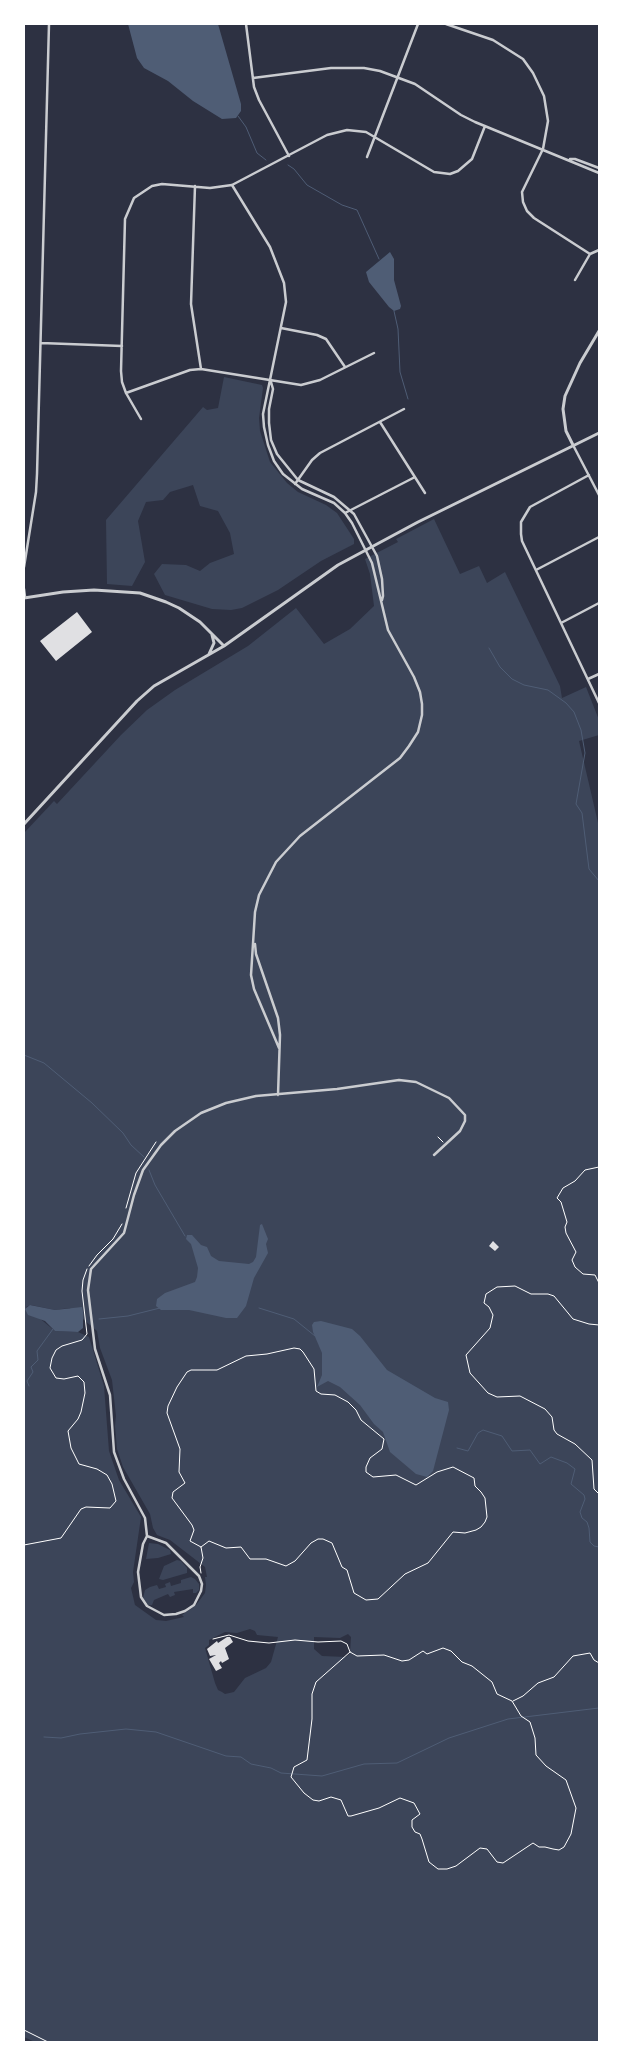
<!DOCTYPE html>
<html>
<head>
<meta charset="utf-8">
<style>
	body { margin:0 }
	#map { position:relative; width:623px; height:2066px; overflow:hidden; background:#2d3142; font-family:Lora,serif }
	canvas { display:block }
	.frame { position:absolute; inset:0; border:25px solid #fff; pointer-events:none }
</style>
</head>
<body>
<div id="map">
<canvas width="623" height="2066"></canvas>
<div class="frame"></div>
</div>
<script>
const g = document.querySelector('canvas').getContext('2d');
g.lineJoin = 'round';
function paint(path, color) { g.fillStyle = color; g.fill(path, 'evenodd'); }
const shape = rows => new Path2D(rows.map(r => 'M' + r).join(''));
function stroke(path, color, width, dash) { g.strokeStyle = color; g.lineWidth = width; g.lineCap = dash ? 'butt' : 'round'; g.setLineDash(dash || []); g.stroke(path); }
const green = shape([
	[224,377,262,385,263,388,259,418,260,431,270,462,287,483,298,492,326,505,337,513,354,539,354,544,321,561,278,590,242,608,231,610,212,609,165,595,154,574,162,564,186,565,200,571,210,563,234,554,230,533,218,511,200,506,193,485,170,492,163,500,146,502,138,521,145,562,132,586,107,584,106,520,203,407,207,410,218,408],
	[434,519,460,574,479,566,487,583,505,572,560,686,562,698,586,687,599,720,599,735,579,741,599,827,599,2042,35,2042,24,2037,24,833,54,801,57,804,121,735,147,710,175,690,248,646,296,608,324,644,350,629,374,606,370,574,365,559,398,542,396,539],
	[31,1305,55,1310,70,1308,97,1331,100,1348,112,1380,116,1416,115,1426,117,1449,123,1467,150,1514,153,1528,157,1535,170,1540,205,1567,207,1577,205,1577,206,1585,205,1593,196,1605,182,1615,184,1617,166,1621,156,1620,135,1605,131,1588,134,1582,133,1572,141,1517,119,1480,109,1451,104,1386,89,1337,78,1332,55,1331,26,1307],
	[250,1629,255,1631,257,1635,278,1637,271,1662,266,1668,245,1678,234,1692,225,1694,222,1692,218,1690,215,1683,205,1648,209,1645,209,1640,225,1632,237,1633],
	[348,1634,351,1637,350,1653,346,1657,322,1656,314,1649,314,1637,340,1638],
	[149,1543,158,1544,170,1550,171,1554,158,1558,146,1559],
	[177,1560,181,1561,187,1568,187,1573,163,1580,159,1579,164,1566],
	[191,1577,195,1579,199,1584,199,1590,196,1593,193,1593,193,1589,174,1592,175,1595,170,1597,168,1594,154,1600,152,1605,148,1605,143,1598,145,1590,150,1587,157,1585,159,1589,166,1587,165,1584,170,1582,171,1586,181,1583,181,1580]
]);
const water = shape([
	[128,24,218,24,241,104,241,111,236,118,222,119,193,101,168,81,144,68,137,58],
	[390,252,394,259,394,280,401,306,400,309,394,311,389,307,369,282,366,272],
	[262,1224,268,1239,266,1244,268,1253,254,1278,246,1306,237,1318,226,1318,189,1310,161,1310,156,1306,157,1299,165,1293,195,1282,197,1277,198,1268,191,1244,186,1239,187,1235,192,1235,201,1245,207,1247,211,1256,219,1261,249,1264,253,1262,256,1257,260,1225],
	[30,1305,55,1310,82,1307,83,1312,83,1328,78,1332,55,1331,45,1321,28,1315,25,1309],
	[321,1321,352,1329,360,1336,387,1370,435,1398,448,1402,449,1410,433,1471,427,1477,416,1474,390,1452,383,1432,374,1424,360,1405,340,1387,328,1381,317,1387,322,1375,322,1353,313,1332,312,1325,314,1322]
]);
const stream = shape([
	[238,116,246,127,257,153,266,160],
	[288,165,294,169,307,185,342,205,357,210,379,259],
	[394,311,398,329,400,372,408,399],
	[489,648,500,667,512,679,524,685,548,690,566,703,574,712,581,730,585,753,576,804,582,813,589,869,599,881],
	[24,1055,44,1063,92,1103,123,1133,131,1145,144,1157],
	[149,1170,155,1185,185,1236],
	[259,1308,294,1319,315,1336],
	[99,1319,128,1316,160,1308],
	[29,1386,27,1381,33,1372,31,1367,38,1360,37,1351,53,1329],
	[457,1448,468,1451,478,1433,483,1430,502,1436,512,1451,530,1450,540,1464,551,1457,567,1463,575,1469,571,1484,584,1495,585,1499,580,1512,582,1518,587,1522,589,1528,590,1542,594,1546,599,1547],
	[44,1737,61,1738,80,1734,126,1729,156,1732,226,1756,241,1757,251,1764,271,1768,281,1773,322,1776,364,1764,397,1763,449,1738,508,1719,599,1708]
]);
const building = shape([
	[77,612,92,632,56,661,40,641],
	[493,1241,499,1247,495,1251,489,1246],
	[227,1637,230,1637,233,1642,225,1648,229,1659,222,1663,221,1661,219,1663,222,1668,216,1671,209,1659,216,1655,210,1656,207,1649,217,1641,218,1643]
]);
const path = shape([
	[438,1137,443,1142],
	[599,1167,585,1170,575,1181,563,1188,557,1198,561,1202,567,1222,565,1227,566,1233,576,1252,572,1260,575,1267,583,1274,595,1275,599,1283],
	[126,1208,136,1173,156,1142],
	[89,1266,97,1255,113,1239,122,1224],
	[599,1325,589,1324,573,1319,554,1296,548,1294,531,1294,515,1286,497,1287,486,1294,484,1303,489,1307,493,1315,490,1328,466,1355,470,1373,488,1393,497,1397,520,1396,545,1409,552,1417,554,1430,557,1434,575,1444,592,1460,594,1489,599,1494],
	[24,1545,61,1538,81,1509,86,1507,110,1508,116,1501,112,1484,107,1475,97,1469,79,1464,71,1448,68,1431,78,1419,81,1412,85,1393,84,1382,78,1376,64,1379,56,1378,50,1368,52,1358,56,1350,62,1346,82,1340,87,1334,82,1291,83,1280,87,1269],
	[201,1573,200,1567,203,1558,201,1547,190,1541,194,1530,192,1525,172,1498,173,1492,185,1483,179,1472,180,1449,167,1413,168,1406,177,1387,187,1372,191,1370,217,1370,246,1356,267,1354,294,1348,300,1349,303,1352,314,1369,316,1391,321,1394,335,1395,348,1402,356,1410,361,1420,384,1439,382,1449,370,1458,366,1467,366,1472,373,1477,396,1475,416,1485,437,1472,453,1467,474,1478,475,1486,481,1492,485,1498,487,1517,485,1522,481,1527,476,1530,465,1533,453,1532,428,1563,405,1574,378,1599,366,1600,354,1593,347,1570,342,1567,332,1543,323,1539,318,1539,311,1543,295,1561,286,1566,266,1559,250,1559,241,1547,226,1548,209,1541,201,1547],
	[213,1639,229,1635,248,1641,269,1643,295,1640,318,1642,341,1641,347,1644,350,1652,357,1656,384,1655,402,1661,409,1660,423,1651,427,1654,443,1648,451,1651,462,1662,472,1666,492,1682,497,1694,512,1701,521,1716,530,1722,535,1738,536,1755,546,1766,566,1780,576,1808,571,1834,564,1847,559,1850,553,1849,545,1847,539,1847,533,1843,503,1863,497,1862,487,1849,480,1848,456,1866,447,1869,438,1869,429,1862,422,1839,420,1834,415,1832,412,1827,412,1820,420,1814,414,1803,400,1798,379,1808,351,1816,348,1816,341,1800,331,1797,319,1801,313,1800,304,1793,291,1777,294,1767,307,1760,312,1719,312,1694,316,1682,350,1652],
	[513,1701,523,1696,538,1683,554,1677,573,1656,590,1653,594,1660,599,1663],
	[24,2030,48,2042]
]);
const minor = shape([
	[246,24,254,87,259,100,289,156],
	[446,24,493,40,523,59,533,73,544,96,548,121,543,149,522,192,523,202,527,211,534,218,590,254],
	[253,78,331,68,364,68,380,71,415,84,461,115,475,122,599,173],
	[367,157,418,24],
	[570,159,575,159,599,168],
	[232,185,270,247,284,283,286,302,263,414,264,427,268,445,274,461,283,474,302,489,334,503,345,513,352,523,372,563,388,630,414,677,420,692,422,704,422,715,418,732,409,746,400,758,300,836,276,862,259,895,255,912,251,975,254,989,279,1048],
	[195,186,191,304,201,369],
	[575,280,590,254,599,250],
	[281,328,317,335,326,339,345,367],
	[41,343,122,346],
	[271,382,273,389,269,409,269,423,271,440,277,454,298,480,334,497,354,514,377,556,382,579,383,596,382,600],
	[126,393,190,370,201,369,301,385,320,380,374,353],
	[141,419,126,393,122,382,121,371,125,219,134,198,152,186,162,184,210,188,232,185,327,135,347,130,366,132,434,172,450,174,458,171,472,159,485,126],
	[380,422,425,493],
	[573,445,599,495],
	[589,475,530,507,521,522,521,534,522,541,599,703],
	[295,484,312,460,320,453,404,409],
	[345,513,415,477],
	[24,567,36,492,37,474,49,24],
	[536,570,599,537],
	[24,589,25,597],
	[561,623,599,603],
	[588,679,599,674],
	[255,944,256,954,278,1018,280,1035,278,1095],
	[147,1536,145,1518,124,1479,114,1452,110,1395,95,1349,88,1290,91,1269,124,1233,134,1195,143,1170,161,1145,175,1131,201,1113,226,1103,256,1096,337,1089,399,1080,416,1082,449,1098,465,1115,465,1121,460,1131,434,1155],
	[147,1536,166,1543,199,1576,202,1584,201,1591,194,1605,185,1611,176,1614,164,1615,147,1606,141,1597,138,1572,143,1544,147,1536]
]);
const tertiary = shape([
	[573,445,566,431,563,409,565,396,580,363,599,331],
	[24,598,63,592,94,590,140,593,166,602,179,608,200,622,224,646],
	[209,654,214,643,212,635],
	[24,824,137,701,154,686,224,646,338,565,418,522,599,433]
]);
paint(green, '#3c4559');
paint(water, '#4f5d75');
stroke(stream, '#4f5d75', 1);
paint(building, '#e0e0e3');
stroke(path, '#fff', 1);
stroke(minor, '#caccd0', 2.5);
stroke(tertiary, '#caccd0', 3);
</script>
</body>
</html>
